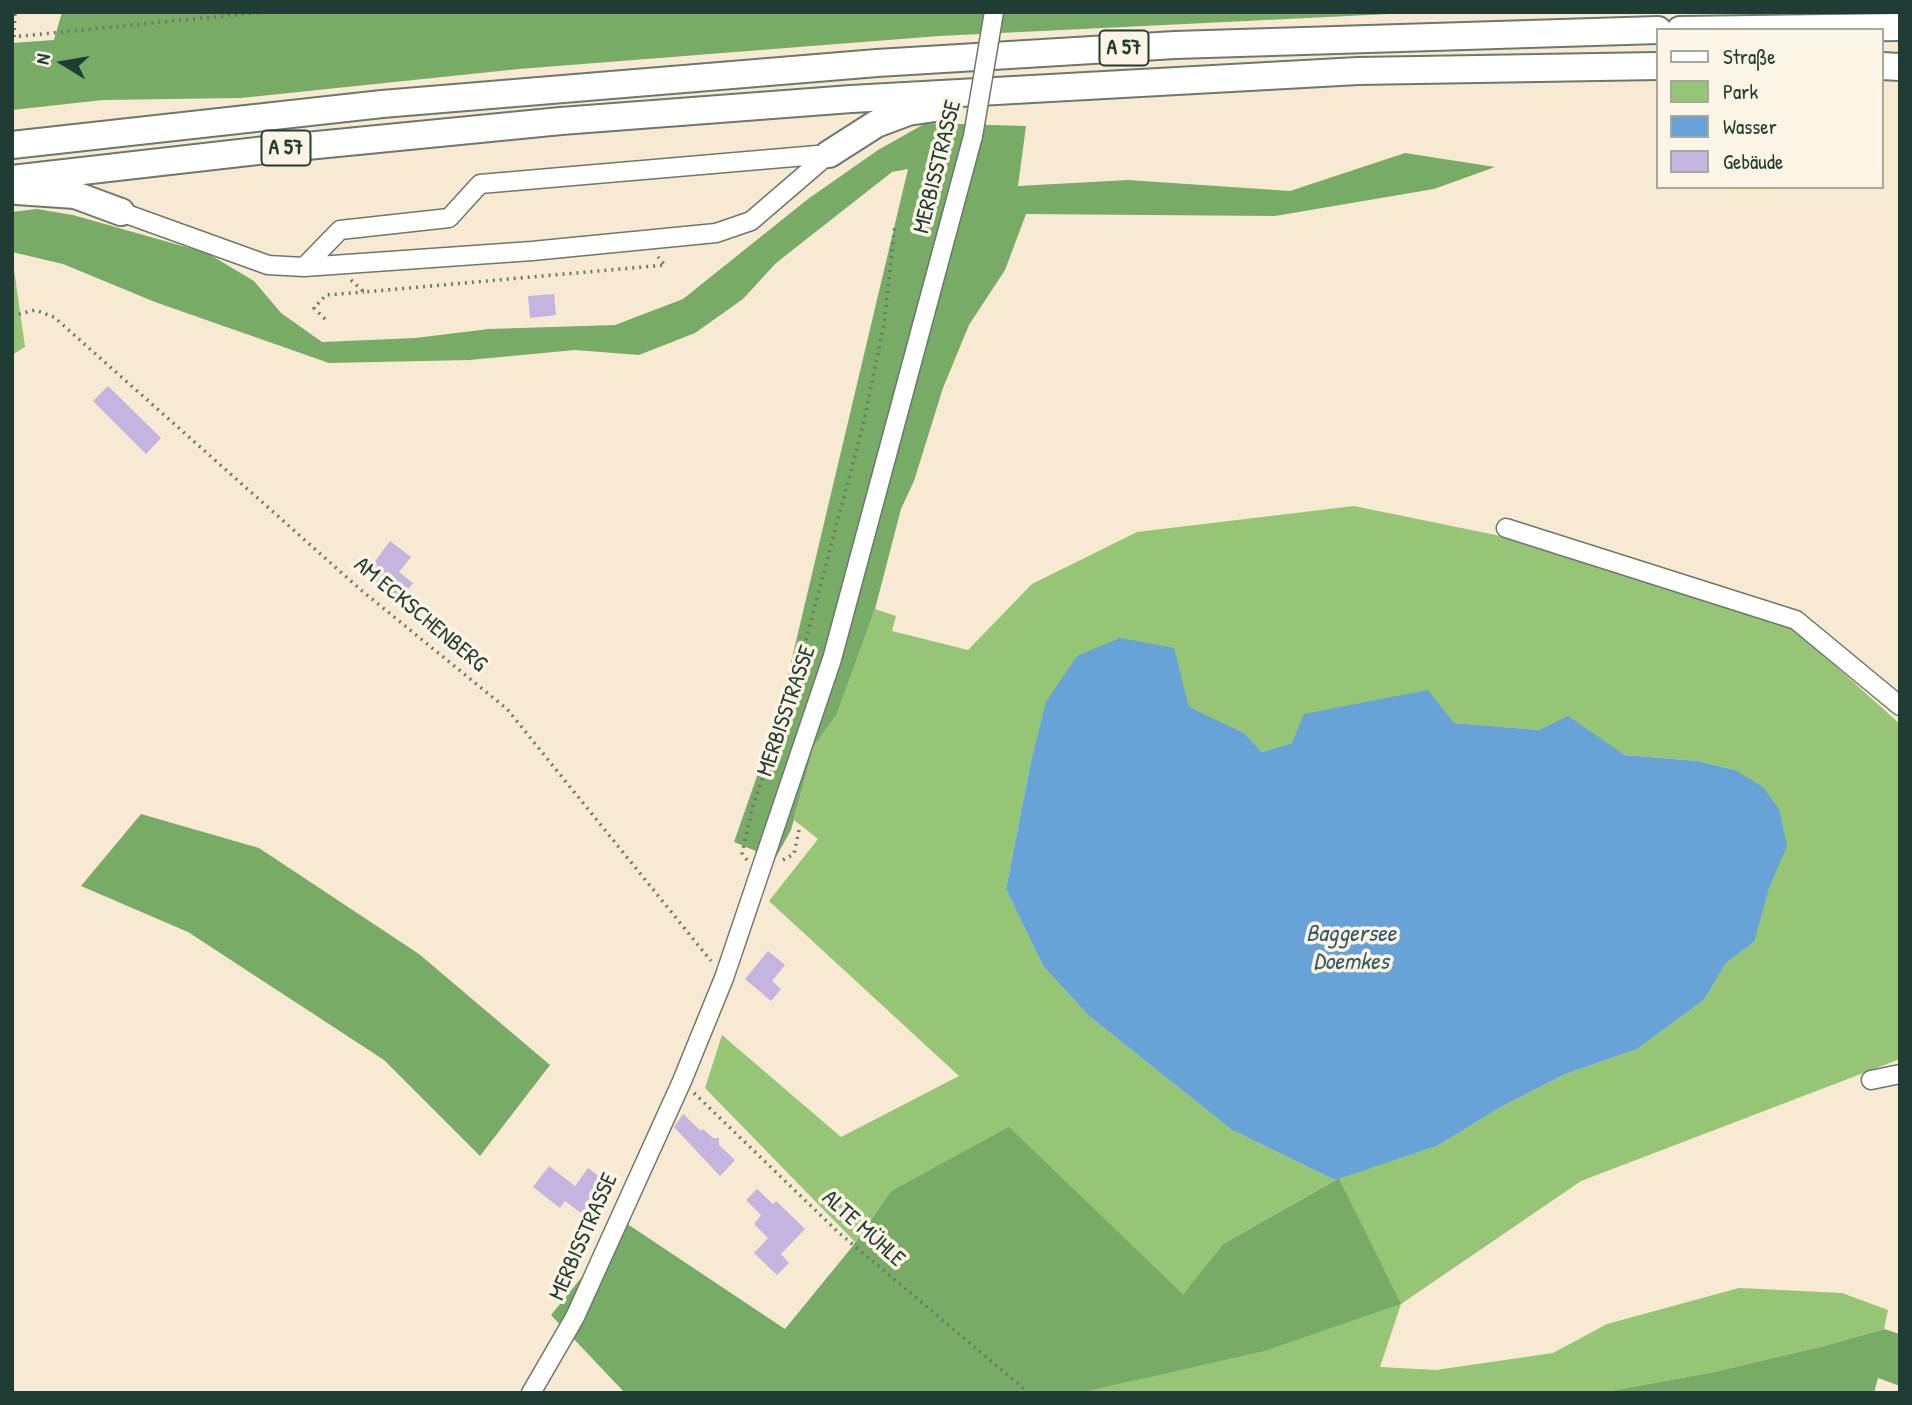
<!DOCTYPE html>
<html>
<head>
<meta charset="utf-8">
<style>
	body { margin:0 }
	#map { position:relative; width:1912px; height:1405px; overflow:hidden; background:#f8e9d2; font-family:"Patrick Hand",sans-serif }
	canvas { display:block }
	.frame { position:absolute; inset:0; border:14px solid #1f3d34; pointer-events:none }
	.legend { position:absolute; left:1656px; top:28px; width:228px; height:161px; box-sizing:border-box; background:#fcf5e5; border:2px solid #a4ab9e; margin:0; padding:9px 12px; list-style:none; font-size:21px; color:#1f3d34 }
	.legend li { display:flex; align-items:center; gap:14px; height:35px }
	.legend b { width:35px; border:2px solid #a4ab9e }
	.north { position:absolute; left:28px; top:28px; width:70px; height:70px; -webkit-text-stroke:5px #fcf5e5; paint-order:stroke; rotate:281deg; font-size:19px; font-weight:700; line-height:28px; text-align:center; color:#1f3d34 }
	.north::after { content:''; display:block; margin:auto; width:24px; height:32px; background:#1f3d34; clip-path:polygon(50% 0,100% 100%,50% 72%,0 100%) }
</style>
</head>
<body>
<div id="map">
<canvas width="1912" height="1405"></canvas>
<div class="frame"></div>
<ul class="legend">
<li><b style="height:9px;background:#fff"></b>Straße</li>
<li><b style="height:19px;background:#96c675"></b>Park</li>
<li><b style="height:19px;background:#68a3d8"></b>Wasser</li>
<li><b style="height:19px;background:#c3b4e0"></b>Gebäude</li>
</ul>
<div class="north">N</div>
</div>
<script>
const g = document.querySelector('canvas').getContext('2d');
g.lineJoin = 'round';
function paint(path, color) { g.fillStyle = color; g.fill(path, 'evenodd'); }
const shape = rows => new Path2D(rows.map(r => 'M' + r).join(''));
function stroke(path, color, width, dash) { g.strokeStyle = color; g.lineWidth = width; g.lineCap = dash ? 'butt' : 'round'; g.setLineDash(dash || []); g.stroke(path); }
function write(font, color, halo, rows, align = 'center') {
  g.font = font + ' "Patrick Hand",sans-serif'; g.lineWidth = 7; g.setLineDash([]); g.textBaseline = 'middle'; g.strokeStyle = halo; g.fillStyle = color; for (const [text, x, y, turn = 0] of rows) {
    g.save(); g.translate(x, y); g.rotate((+turn || 0) * Math.PI / 180); g.textAlign = isNaN(turn) ? turn : align; if (halo) g.strokeText(text, 0, 0); g.fillText(text, 0, 0); g.restore();
  }
}
const green = shape([
	[12,255,25,347,12,355],
	[1354,506,1554,547,1791,626,1900,724,1900,1059,1581,1181,1401,1304,1380,1367,1436,1370,1553,1353,1607,1324,1739,1288,1842,1293,1888,1310,1884,1329,1824,1346,1714,1372,1599,1393,1080,1393,1141,1379,1400,1304,1339,1178,1437,1146,1501,1107,1563,1075,1637,1049,1704,1000,1726,963,1754,942,1735,770,1698,761,1625,755,1568,717,1539,730,1453,723,1292,743,1262,752,1244,733,1077,656,1046,705,1031,761,1006,889,1043,966,1089,1016,1232,1130,1335,1180,1223,1244,1183,1294,1009,1128,891,1191,855,1242,705,1088,722,1035,841,1137,959,1076,769,901,818,839,794,820,814,746,837,714,875,609,896,616,892,631,968,650,1032,584,1137,532]
]);
const forest = shape([
	[62,12,1430,12,939,36,519,69,241,98,103,100,12,110,12,43,54,40],
	[926,123,1026,126,1018,186,1128,180,1290,191,1405,153,1495,167,1434,189,1275,216,1026,214,1005,270,969,325,943,388,914,481,901,509,875,609,837,714,814,746,791,830,775,859,734,842,779,713,908,169,892,172,776,263,743,299,695,333,639,355,575,350,469,360,329,363,155,302,63,264,12,252,12,212,37,209,73,215,207,253,254,281,281,313,322,342,415,338,489,329,615,325,683,299,808,199,878,150],
	[141,814,259,848,419,954,550,1065,480,1156,384,1060,188,932,81,886],
	[1009,1127,1183,1294,1223,1244,1339,1178,1401,1304,1264,1351,1080,1393,625,1393,551,1315,626,1223,785,1329,852,1247,891,1191],
	[1884,1329,1900,1334,1900,1386,1878,1378,1874,1393,1599,1393,1714,1372,1824,1346]
]);
const water = shape([
	[1120,638,1174,648,1189,707,1244,733,1262,752,1292,743,1304,714,1428,690,1454,723,1539,730,1568,716,1625,755,1698,761,1735,770,1763,787,1779,809,1787,846,1769,888,1754,942,1726,963,1704,1000,1637,1049,1563,1075,1501,1107,1437,1146,1335,1180,1232,1130,1089,1016,1043,966,1006,889,1031,761,1046,702,1077,656]
]);
const building = shape([
	[554,294,556,315,530,318,528,296],
	[108,386,161,438,146,454,93,401],
	[390,541,411,557,399,572,413,583,399,600,366,574],
	[768,951,785,965,772,981,781,989,771,1001,745,979],
	[683,1114,701,1131,703,1129,713,1138,719,1138,719,1145,735,1160,720,1176,674,1127],
	[549,1166,575,1186,588,1168,609,1184,585,1216,565,1201,560,1208,533,1187],
	[757,1189,773,1204,776,1201,805,1229,781,1254,789,1263,777,1275,754,1253,768,1238,754,1224,761,1215,746,1200]
]);
const path = shape([
	[12,37,264,12],
	[14,37,15,12],
	[351,280,364,292,665,265,658,257],
	[12,316,35,310,54,317,361,590,507,709,711,961],
	[325,319,314,308,326,295,364,292],
	[747,860,742,853,753,806,794,685,863,425,884,324,895,224],
	[783,860,794,854,799,830],
	[694,1093,838,1232,1029,1393]
]);
const minor = shape([
	[121,212,268,265,304,267,532,251,716,233,751,221,829,154],
	[304,267,340,230,449,218,480,184,829,154],
	[1506,528,1796,620,1900,706],
	[1871,1080,1900,1074],
	[531,1393,575,1317,682,1081,724,978,832,659,973,136]
]);
const highway = shape([
	[1680,30,1900,27],
	[1882,66,1900,67],
	[12,145,382,104,877,63,1175,45,1658,30],
	[829,154,876,124,908,112,935,108],
	[12,179,266,150,561,121,851,99,1358,71,1658,66],
	[17,191,75,195,121,212]
]);
const minorBridge = shape([
	[973,136,994,12]
]);
const shields = [
	[1124,48,49],
	[286,148,49]
];
const shieldNames = [
	["A 57",1124,48],
	["A 57",286,148]
];
const streetNames = [
	["MERBISSTRASSE",938,167,-76],
	["AM ECKSCHENBERG",420,615,40],
	["MERBISSTRASSE",787,711,-71],
	["ALTE MÜHLE",863,1229,42],
	["MERBISSTRASSE",584,1237,-66]
];
const waterNames = [
	["Baggersee",1351,935],
	["Doemkes",1351,963]
];
paint(green, '#96c675');
paint(forest, '#78ab66');
paint(water, '#68a3d8');
paint(building, '#c3b4e0');
stroke(minor, '#6b796b', 21);
stroke(highway, '#6b796b', 30);
stroke(path, '#6b796b', 3.5, [2, 5]);
stroke(minor, '#fff', 18);
stroke(highway, '#fff', 26);
stroke(minorBridge, '#6b796b', 21, []);
stroke(minorBridge, '#fff', 18);
for (const [x, y, w] of shields) { const box = new Path2D(); box.roundRect(x - w / 2, y - 17.5, w, 35, 5); g.fillStyle = '#fcf5e5'; g.fill(box); stroke(box, '#1f3d34', 2); }
write('bold 21px', '#1f3d34', null, shieldNames);
write('23px', '#1f3d34', '#fcf5e5', streetNames);
write('italic 24px', '#355c65', '#fcf5e5', waterNames);
</script>
</body>
</html>
